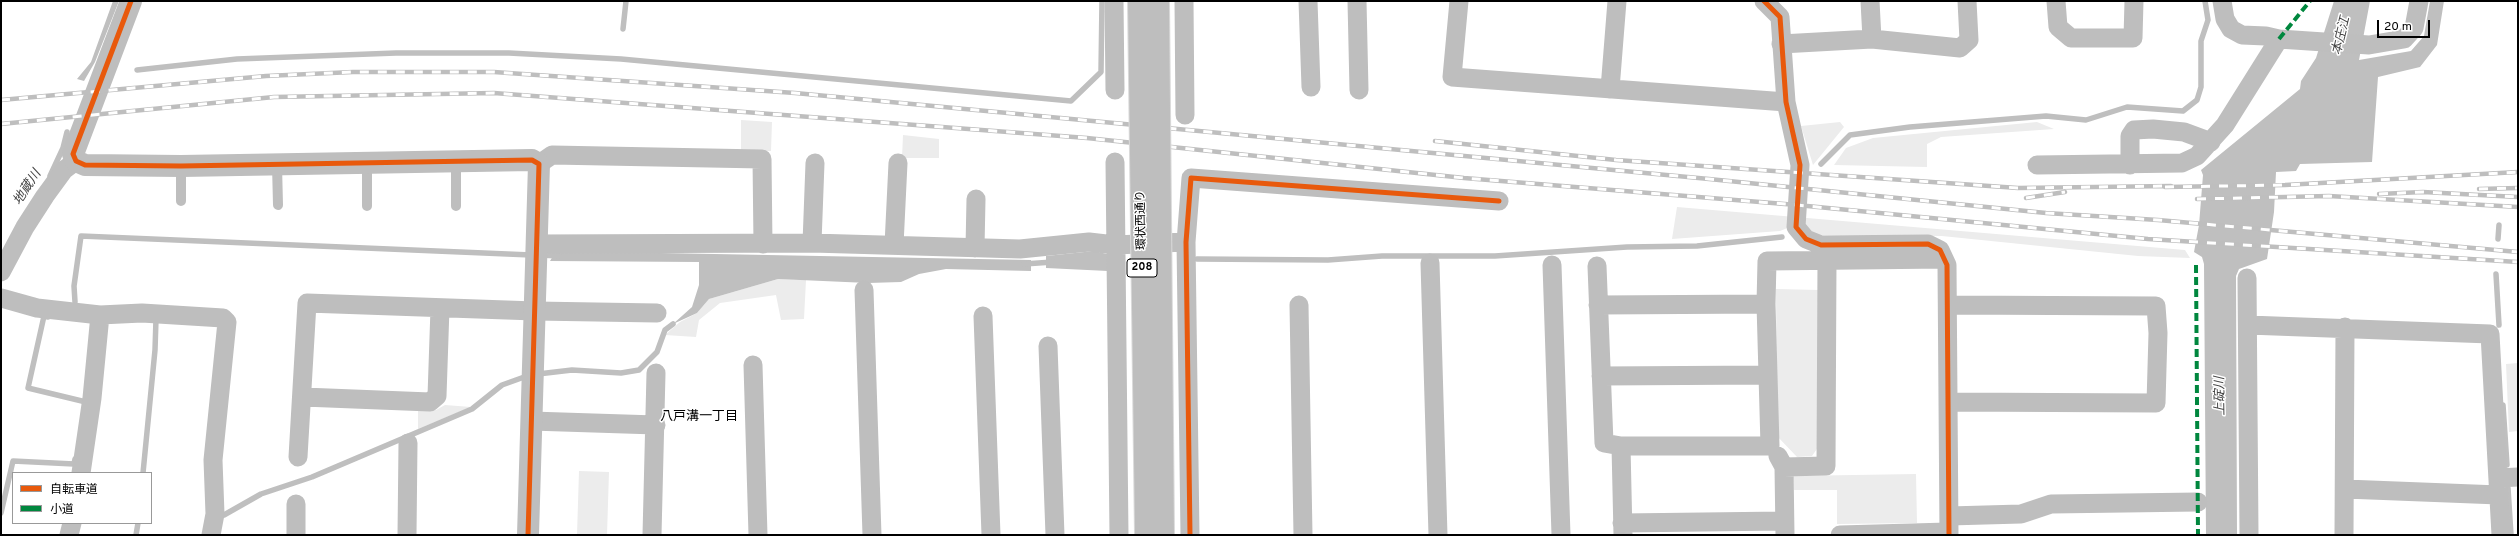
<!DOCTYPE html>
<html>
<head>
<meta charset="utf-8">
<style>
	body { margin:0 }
	#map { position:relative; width:2519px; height:536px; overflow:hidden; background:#fff; font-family:Overpass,"Noto Sans JP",sans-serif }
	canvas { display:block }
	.frame { position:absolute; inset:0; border:2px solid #000; pointer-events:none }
	.legend { position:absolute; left:12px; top:472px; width:140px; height:52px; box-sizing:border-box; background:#fff; border:1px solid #999; margin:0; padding:5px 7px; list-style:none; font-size:12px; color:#000 }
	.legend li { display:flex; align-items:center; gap:8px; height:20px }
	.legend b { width:20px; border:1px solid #999 }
	.scale { position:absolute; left:2377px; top:20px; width:53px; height:18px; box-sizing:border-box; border:2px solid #000; border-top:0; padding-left:5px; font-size:12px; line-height:14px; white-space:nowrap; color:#000; -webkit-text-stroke:3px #fff; paint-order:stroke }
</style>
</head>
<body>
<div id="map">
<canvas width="2519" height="536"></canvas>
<div class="frame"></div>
<ul class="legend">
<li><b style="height:5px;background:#e8590c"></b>自転車道</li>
<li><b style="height:5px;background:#00873e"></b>小道</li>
</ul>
<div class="scale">20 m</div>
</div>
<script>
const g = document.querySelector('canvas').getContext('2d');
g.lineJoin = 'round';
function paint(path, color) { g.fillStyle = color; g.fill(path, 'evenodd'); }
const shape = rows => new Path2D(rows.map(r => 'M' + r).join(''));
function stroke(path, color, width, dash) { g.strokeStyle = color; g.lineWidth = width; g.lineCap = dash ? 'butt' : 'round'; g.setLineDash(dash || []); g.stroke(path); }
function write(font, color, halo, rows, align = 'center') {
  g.font = font + ' Overpass,"Noto Sans JP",sans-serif'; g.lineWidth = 3; g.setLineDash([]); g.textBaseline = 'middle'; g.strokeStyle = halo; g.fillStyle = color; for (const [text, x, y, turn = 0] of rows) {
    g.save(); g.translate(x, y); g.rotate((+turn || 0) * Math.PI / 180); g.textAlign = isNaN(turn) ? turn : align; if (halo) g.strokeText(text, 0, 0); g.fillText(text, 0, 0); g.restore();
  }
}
const green = shape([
	[741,120,772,122,771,151,741,151],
	[1840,122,1844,127,1813,165,1801,126],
	[2037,122,2054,129,1941,137,1927,144,1927,167,1834,165,1846,148,1873,138],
	[903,135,939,139,939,158,902,158],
	[1677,207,2185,250,2190,258,2138,256,1942,236,1815,235,1802,222,1780,231,1672,239],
	[778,279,806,280,804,319,781,320,776,295,720,303,699,320,696,337,665,335,680,322,697,313,709,299],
	[1776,289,1819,290,1821,443,1812,456,1797,457,1777,436],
	[2518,363,2518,431,2509,432,2506,364],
	[445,405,471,407,418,429,418,410,436,410],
	[579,471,609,472,607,535,577,535],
	[1916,474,1917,523,1837,524,1837,490,1794,490,1793,476]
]);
const water = shape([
	[113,1,119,1,95,62,84,81,77,79,91,62],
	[2334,1,2370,1,2359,60,2411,51,2424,36,2430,1,2444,1,2437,45,2420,67,2378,77,2372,162,2300,164,2296,171,2276,172,2274,212,2267,259,2239,269,2236,276,2237,535,2206,535,2204,264,2202,257,2194,252,2199,225,2203,175,2201,170,2300,89,2301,81,2316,58],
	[556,251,1031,260,1031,271,946,269,919,274,901,282,868,283,778,279,709,299,697,313,673,324,692,307,699,285,699,262,550,261],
	[1094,251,1107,254,1108,271,1046,268,1046,256]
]);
const stream = shape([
	[623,29,626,1],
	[137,70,237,59,396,53,509,53,621,59,1071,101,1101,72,1102,1],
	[1821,164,1850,135,1910,127,2046,116,2086,120,2127,107,2183,111,2197,100,2201,87,2201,41,2208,20,2205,1],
	[50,176,63,148,67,132],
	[2498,239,2499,225],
	[540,255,559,256],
	[1197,259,1328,260,1382,256,1495,256,1627,247,1697,246,1782,237],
	[1024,264,1053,262],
	[2496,274,2499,325],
	[75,302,74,286,81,236,531,255],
	[48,317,44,316,28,388,86,402,86,403],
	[538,374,572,370,621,373,639,370,657,352,665,330,673,324],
	[2503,405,2507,465],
	[143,473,155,350,156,319,153,319],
	[2508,488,2511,535],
	[1,513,13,461,74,464,75,459],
	[224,515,261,494,312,477,472,409,502,385,527,376],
	[136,535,138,523]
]);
const service = shape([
	[367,163,367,206],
	[277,165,278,205],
	[181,166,181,201],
	[456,206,456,161]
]);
const minor = shape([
	[1114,1,1115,90],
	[1184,1,1185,115],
	[1308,1,1311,87],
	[1357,1,1359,90],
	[1459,1,1452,77,1786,102],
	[1764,1,1780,17,1786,102,1800,165,1796,227,1806,239,1821,245,1928,244,1940,250,1947,265,1949,535],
	[1870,1,1872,39],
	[2056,1,2058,27,2071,38,2133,38,2134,1],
	[2222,1,2225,19,2231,29,2242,35,2266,36,2279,39],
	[1781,44,1872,39,1960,48,1969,40,1967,1],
	[1610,89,1617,1],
	[1115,162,1119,535],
	[539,164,552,155,762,159,763,244],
	[2037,165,2182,163,2197,156,2225,125,2279,39,2369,45,2404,39,2414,28,2419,1],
	[2130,165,2130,136,2134,130,2153,129,2184,132,2211,142],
	[812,243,815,163],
	[537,244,812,243,1020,249,1089,242,1115,245,1186,242],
	[894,245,898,163],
	[975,248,976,199],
	[1430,263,1438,535],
	[1552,265,1561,535],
	[1597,266,1604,443,1621,446,1623,535],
	[1,272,25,227,45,196,64,170,76,161],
	[2247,278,2249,535],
	[864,290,872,535],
	[1,298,37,308,100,315,142,313,223,318,227,322,213,460,215,514,211,535],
	[1766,304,1767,261,1944,259],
	[1299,305,1303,535],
	[1598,305,1766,304,1770,446,1621,446],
	[983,316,991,535],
	[2248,325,2490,334,2501,535],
	[1048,346,1055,535],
	[753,365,758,535],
	[1601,376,1767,375],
	[303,397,430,402,437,396,440,308],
	[1948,402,2156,403,2158,333,2156,306,1948,305],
	[531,421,656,425],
	[1778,456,1784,467,1785,535],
	[298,457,307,303,535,311,657,313],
	[1784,467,1826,466,1827,260],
	[81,473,92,398,100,315],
	[2498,478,2518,477],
	[2345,489,2499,495],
	[1949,516,2021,514,2051,504,2198,502],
	[1622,523,1784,521],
	[69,535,72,523],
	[296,535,296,504],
	[407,535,408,443],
	[652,535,656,373],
	[1190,535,1186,242,1191,178,1499,201],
	[1840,535,1948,532],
	[2344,535,2345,327]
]);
const tertiary = shape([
	[131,1,73,154,76,161,85,165,181,166,532,160,539,164,528,535]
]);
const rail = shape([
	[1,100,266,76,353,72,494,72,795,93,1709,179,2046,213,2158,220,2518,252],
	[1,124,274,97,494,93,1087,138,1464,178,1797,205,2148,239,2518,262],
	[1435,141,1616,160,2018,188,2171,186],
	[2165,187,2285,185,2518,172],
	[2479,189,2518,188],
	[2379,194,2423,192,2518,197],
	[2026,198,2065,192],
	[2197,199,2329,196,2518,207]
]);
const trunkBridge = shape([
	[1139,1,1146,535],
	[1158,1,1163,535]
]);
const quiet = shape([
	[2279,39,2310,1],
	[2196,265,2198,535]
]);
const cycleway = shape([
	[131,1,73,154,76,161,85,165,181,166,532,160,539,164,528,535],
	[1764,1,1780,17,1786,102,1800,165,1796,227,1806,239,1821,245,1928,244,1940,250,1947,265,1949,535],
	[1190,535,1186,242,1191,178,1499,201]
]);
const shields = [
	[1142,268,30]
];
const shieldNames = [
	["208",1142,268]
];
const streetNames = [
	["環状西通り",1142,220,-91]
];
const waterNames = [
	["本庄江",2342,36,-76],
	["地蔵川",28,188,-57],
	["上碇川",2221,396,-91]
];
const neighbourhoodNames = [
	["八戸溝一丁目",699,417]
];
paint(green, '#ececec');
paint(water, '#bfbfbf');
stroke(stream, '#bfbfbf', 5.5);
stroke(service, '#bebebe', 10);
stroke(minor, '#bebebe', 19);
stroke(tertiary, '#bebebe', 22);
stroke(rail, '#bebebe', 4.5);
stroke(rail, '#fff', 3, [9]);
stroke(trunkBridge, '#dbdbdb', 24, []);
stroke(trunkBridge, '#bebebe', 22);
stroke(quiet, '#00873e', 4, [8, 4]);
stroke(cycleway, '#e8590c', 5);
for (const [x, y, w] of shields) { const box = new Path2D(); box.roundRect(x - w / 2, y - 9, w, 18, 3); g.fillStyle = '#fff'; g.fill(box); stroke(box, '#000', 1); }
write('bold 11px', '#000', null, shieldNames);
write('12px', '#000', '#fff', streetNames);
write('italic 13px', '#444', '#fff', waterNames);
write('13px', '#000', '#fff', neighbourhoodNames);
</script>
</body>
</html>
